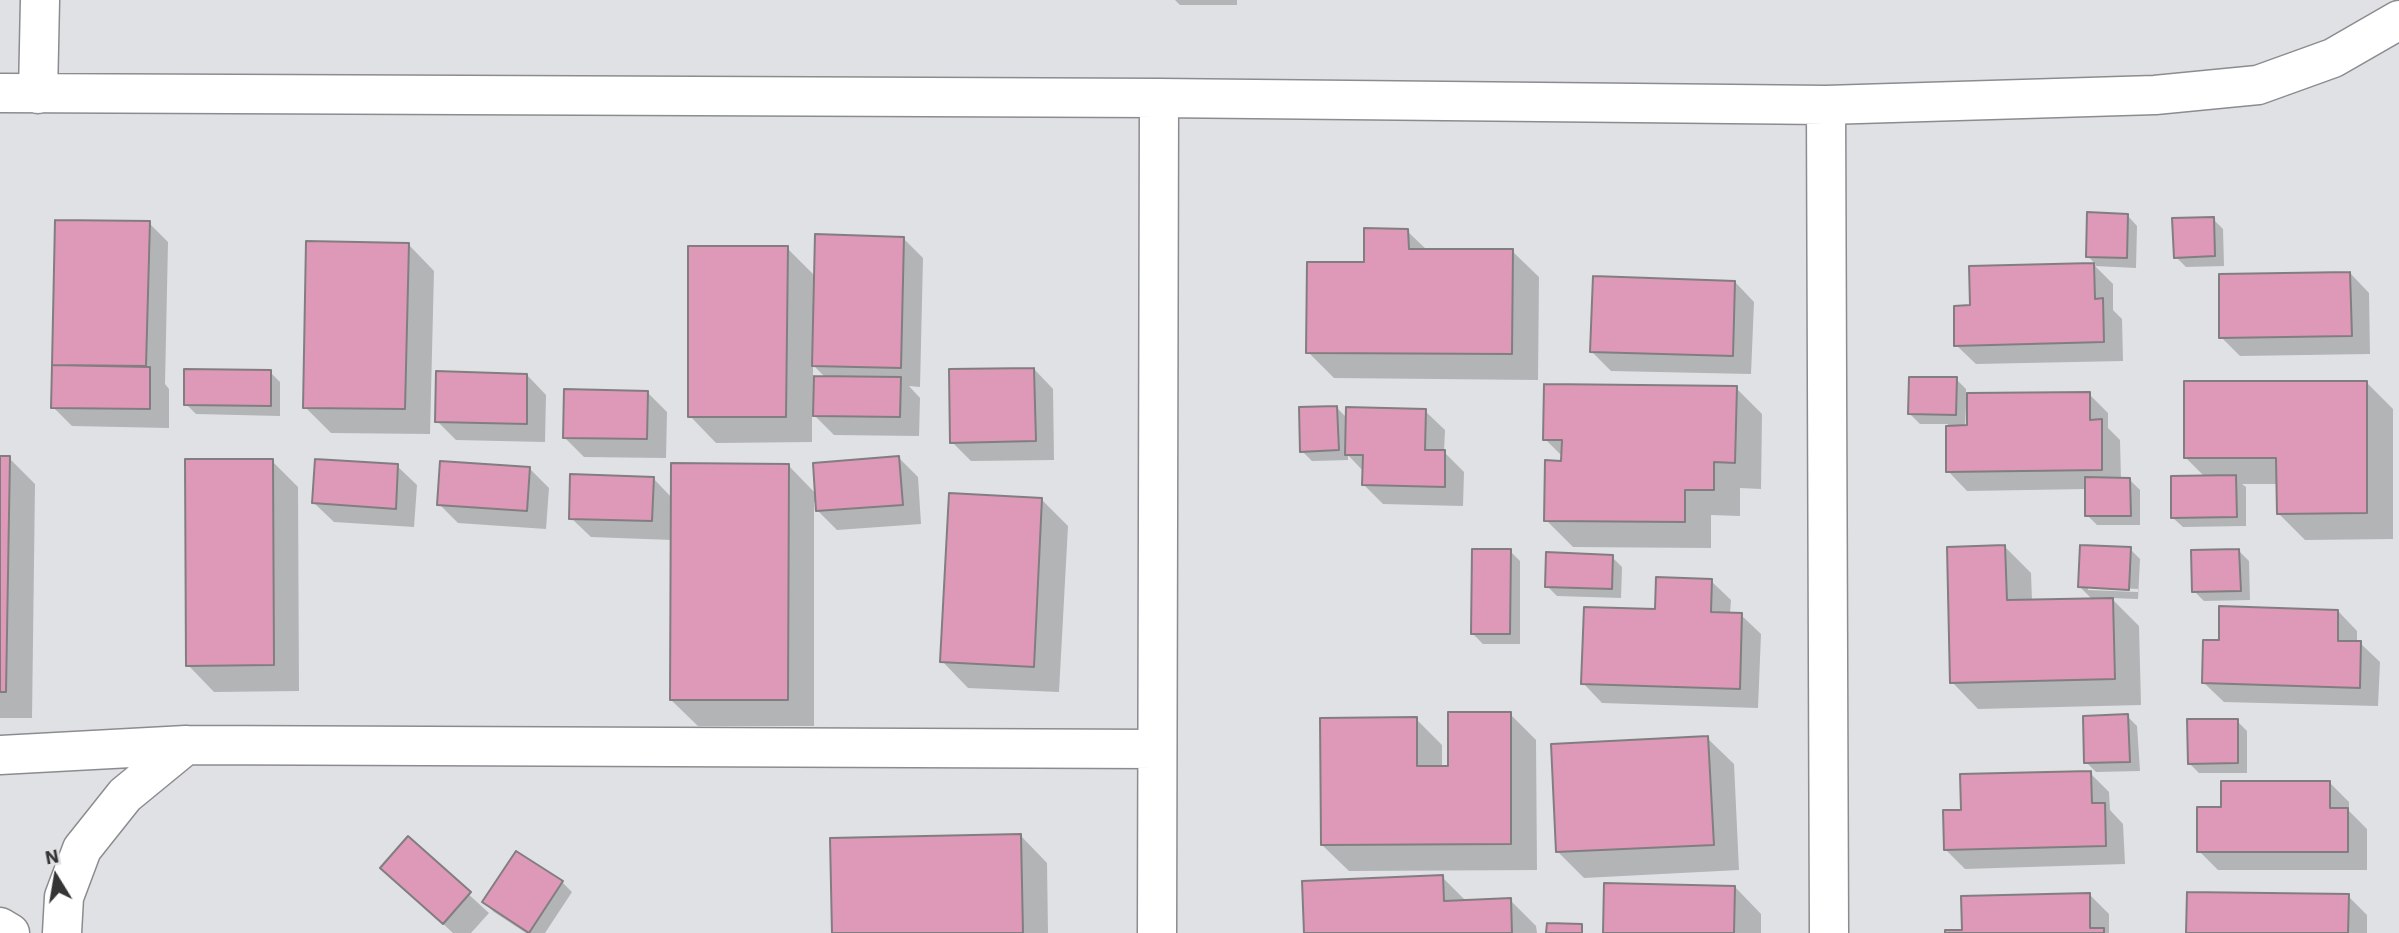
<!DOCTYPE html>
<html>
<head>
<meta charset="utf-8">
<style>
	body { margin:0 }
	#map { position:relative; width:2399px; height:933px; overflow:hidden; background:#e0e1e4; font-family:"IBM Plex Sans",sans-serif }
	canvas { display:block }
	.north { position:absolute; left:21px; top:842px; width:70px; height:70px; -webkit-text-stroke:5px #e0e1e4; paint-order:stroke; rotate:349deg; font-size:19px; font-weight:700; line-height:28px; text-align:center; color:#353536 }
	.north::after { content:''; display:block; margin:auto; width:24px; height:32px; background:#353536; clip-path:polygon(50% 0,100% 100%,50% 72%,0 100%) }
</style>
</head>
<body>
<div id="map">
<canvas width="2399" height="933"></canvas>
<div class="north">N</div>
</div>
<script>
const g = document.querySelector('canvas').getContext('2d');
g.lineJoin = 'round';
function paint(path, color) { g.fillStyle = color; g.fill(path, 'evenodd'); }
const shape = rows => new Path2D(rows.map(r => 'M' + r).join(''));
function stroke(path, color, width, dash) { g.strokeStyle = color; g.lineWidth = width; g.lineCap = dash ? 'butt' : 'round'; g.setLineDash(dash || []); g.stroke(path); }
const shadow = shape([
	[1175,0,1237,0,1237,5,1180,5],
	[2127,215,2137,226,2136,268,2095,266,2113,284,2113,310,2122,319,2123,361,1976,364,1956,345,1972,307,1971,268,2096,265,2088,256],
	[2213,219,2223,229,2224,266,2186,267,2176,257],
	[57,221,149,223,168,242,165,384,169,389,169,428,72,426,53,407],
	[1407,231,1427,250,1512,251,1539,277,1538,380,1334,378,1308,352,1365,264],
	[904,239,923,258,920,387,909,386,920,398,919,436,834,435,812,413,812,442,716,443,690,416,787,248,816,277],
	[813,365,825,377,813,377],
	[408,244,434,271,430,434,331,433,305,407],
	[2350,273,2369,293,2370,354,2240,356,2221,337],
	[1735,282,1754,302,1751,374,1611,371,1592,352],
	[1034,369,1053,389,1054,460,971,461,952,442],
	[270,372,280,382,280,416,196,414,186,404],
	[527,375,546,395,545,442,456,440,437,421],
	[1956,379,1966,389,1966,395,2089,394,2108,413,2108,428,2120,440,2121,480,2130,480,2140,490,2140,525,2097,525,2087,515,2087,489,1967,491,1948,471,1948,424,1920,424,1910,414],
	[1966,406,1969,406,1969,427,1965,427],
	[2367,383,2393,409,2393,539,2305,540,2278,513,2278,484,2242,484,2246,487,2246,526,2183,527,2173,518,2205,477,2185,457],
	[1736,388,1762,414,1761,489,1740,488,1740,516,1711,515,1711,548,1573,547,1546,520,1563,457,1545,439],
	[647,392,667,412,666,458,584,457,565,438],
	[1337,408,1348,419,1425,411,1445,430,1444,452,1464,472,1463,506,1383,504,1364,485,1364,472,1348,455,1348,460,1312,461,1302,451],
	[0,458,9,458,35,484,32,718,0,718],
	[899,458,918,477,921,524,837,530,818,511,817,502,814,502,814,726,698,726,671,700,672,540,591,537,571,518,653,478,672,498,788,465,816,494],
	[272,461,298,487,299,691,214,692,188,665],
	[397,466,417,485,414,527,334,522,314,503],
	[529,468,549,488,546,529,458,523,439,504],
	[1041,499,1068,526,1059,692,968,688,942,661],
	[2005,547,2031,573,2032,601,2093,600,2080,587,2130,549,2140,559,2138,599,2111,598,2139,626,2141,705,1978,709,1952,682],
	[2088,586,2138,589,2138,592,2088,590],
	[1510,551,1520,561,1520,644,1483,644,1473,634],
	[2239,551,2249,561,2250,600,2204,601,2194,591],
	[1612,557,1622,567,1621,598,1557,596,1547,586],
	[1711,581,1731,600,1730,614,1741,615,1761,634,1758,708,1602,703,1583,683],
	[2338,611,2357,631,2357,643,2360,643,2380,662,2378,706,2224,702,2204,683],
	[1510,714,1536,740,1537,870,1349,871,1322,845,1416,719,1442,745,1442,768,1449,767],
	[2127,716,2137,726,2140,771,2096,772,2086,762],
	[2237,721,2247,731,2247,773,2199,773,2189,763],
	[1707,738,1734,764,1739,870,1584,878,1558,852],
	[2090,773,2109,792,2110,810,2123,824,2125,864,1965,869,1945,849,1963,811],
	[2330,783,2349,802,2349,811,2367,829,2367,870,2218,870,2199,851,2223,809],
	[1021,836,1047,863,1048,933,834,933],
	[408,839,489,913,471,933,453,933,382,868],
	[1442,877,1467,902,1510,900,1536,926,1537,933,1306,933],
	[562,882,572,892,545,933,526,933,494,912,484,902],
	[1735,887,1761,914,1761,933,1604,933],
	[2090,895,2109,914,2109,933,1947,933,1963,931],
	[2348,896,2367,915,2367,933,2188,933]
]);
const building = shape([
	[2087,212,2128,214,2127,258,2086,257,2087,212],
	[2214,217,2215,256,2174,258,2172,218,2214,217],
	[55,220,150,221,146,366,52,365,55,220],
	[1364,228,1408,229,1409,249,1513,249,1512,354,1306,353,1307,262,1364,262,1364,228],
	[815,234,904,237,901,368,812,366,815,234],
	[306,241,409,243,405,409,303,408,306,241],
	[688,246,788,246,786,417,688,417,688,246],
	[2094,263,2095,299,2103,298,2104,342,1954,346,1954,306,1970,305,1969,266,2094,263],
	[2350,272,2352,336,2219,338,2219,274,2350,272],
	[1593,276,1735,281,1733,356,1590,352,1593,276],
	[52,365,150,367,150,409,51,408,52,365],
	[1034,368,1036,441,950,443,949,369,1034,368],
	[184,369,271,370,271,406,184,405,184,369],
	[436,371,527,374,527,424,435,422,436,371],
	[814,376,901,377,900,417,813,416,814,376],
	[1909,377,1957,377,1956,415,1908,414,1909,377],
	[2184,381,2367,381,2367,513,2277,514,2276,458,2184,458,2184,381],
	[1544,384,1737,386,1735,463,1714,462,1714,490,1685,490,1685,522,1544,521,1545,460,1561,461,1562,440,1543,440,1544,384],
	[564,389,648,391,647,439,563,438,564,389],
	[2090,392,2090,420,2102,419,2102,470,1946,472,1946,426,1967,425,1967,393,2090,392],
	[1337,406,1339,450,1300,452,1299,407,1337,406],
	[1346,407,1426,409,1425,450,1445,450,1445,487,1362,485,1363,455,1345,455,1346,407],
	[0,456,10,456,6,692,0,692,0,456],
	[899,456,903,505,816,511,813,463,899,456],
	[185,459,273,459,274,665,186,666,185,459],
	[315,459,398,464,396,509,312,503,315,459],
	[440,461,530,467,527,511,437,505,440,461],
	[671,463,789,464,788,700,670,700,671,463],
	[570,474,654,477,652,521,569,519,570,474],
	[2236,475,2237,517,2171,518,2171,476,2236,475],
	[2085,477,2130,478,2131,516,2085,516,2085,477],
	[949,493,1042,498,1034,667,940,662,949,493],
	[2005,545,2007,600,2113,598,2115,679,1950,683,1947,547,2005,545],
	[2080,545,2131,547,2129,590,2078,587,2080,545],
	[1472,549,1511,549,1510,634,1471,634,1472,549],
	[2239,549,2241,591,2192,592,2191,550,2239,549],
	[1546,552,1613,555,1612,589,1545,587,1546,552],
	[1656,577,1712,579,1711,612,1742,613,1740,689,1581,684,1584,607,1655,609,1656,577],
	[2219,606,2338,610,2338,641,2361,641,2360,688,2202,683,2203,640,2219,640,2219,606],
	[1448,712,1511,712,1511,844,1321,845,1320,718,1417,717,1417,766,1448,766,1448,712],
	[2128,714,2130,762,2084,763,2083,716,2128,714],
	[2187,719,2238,719,2238,763,2188,764,2187,719],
	[1708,736,1714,845,1556,852,1551,744,1708,736],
	[2091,771,2092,803,2105,803,2106,846,1944,850,1943,810,1961,810,1960,774,2091,771],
	[2221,781,2330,781,2330,808,2348,808,2348,852,2197,852,2197,807,2221,807,2221,781],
	[1021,834,1023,933,832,933,830,838,1021,834],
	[408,836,471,892,443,924,380,868,408,836],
	[516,851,563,881,529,933,482,902,516,851],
	[1443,875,1444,901,1511,898,1512,933,1304,933,1302,881,1443,875],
	[1604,883,1735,886,1734,933,1603,933,1604,883],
	[2187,892,2349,894,2348,933,2186,933,2187,892],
	[2090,893,2090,928,2104,928,2104,933,1945,933,1945,930,1962,930,1961,896,2090,893],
	[1547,923,1582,924,1582,933,1546,933,1547,923]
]);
const minor = shape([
	[0,93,1159,98,1826,105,2155,95,2258,85,2333,58,2399,20],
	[38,94,40,0],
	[1826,105,1829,933],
	[0,755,186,745,1157,749],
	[0,927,10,933],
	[62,933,64,897,82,849,125,795,186,745],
	[1157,933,1159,98]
]);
paint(shadow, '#0003');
paint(building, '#de99b9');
stroke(building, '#827e80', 2);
stroke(minor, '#8b8c8f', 41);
stroke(minor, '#fff', 38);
</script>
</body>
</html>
